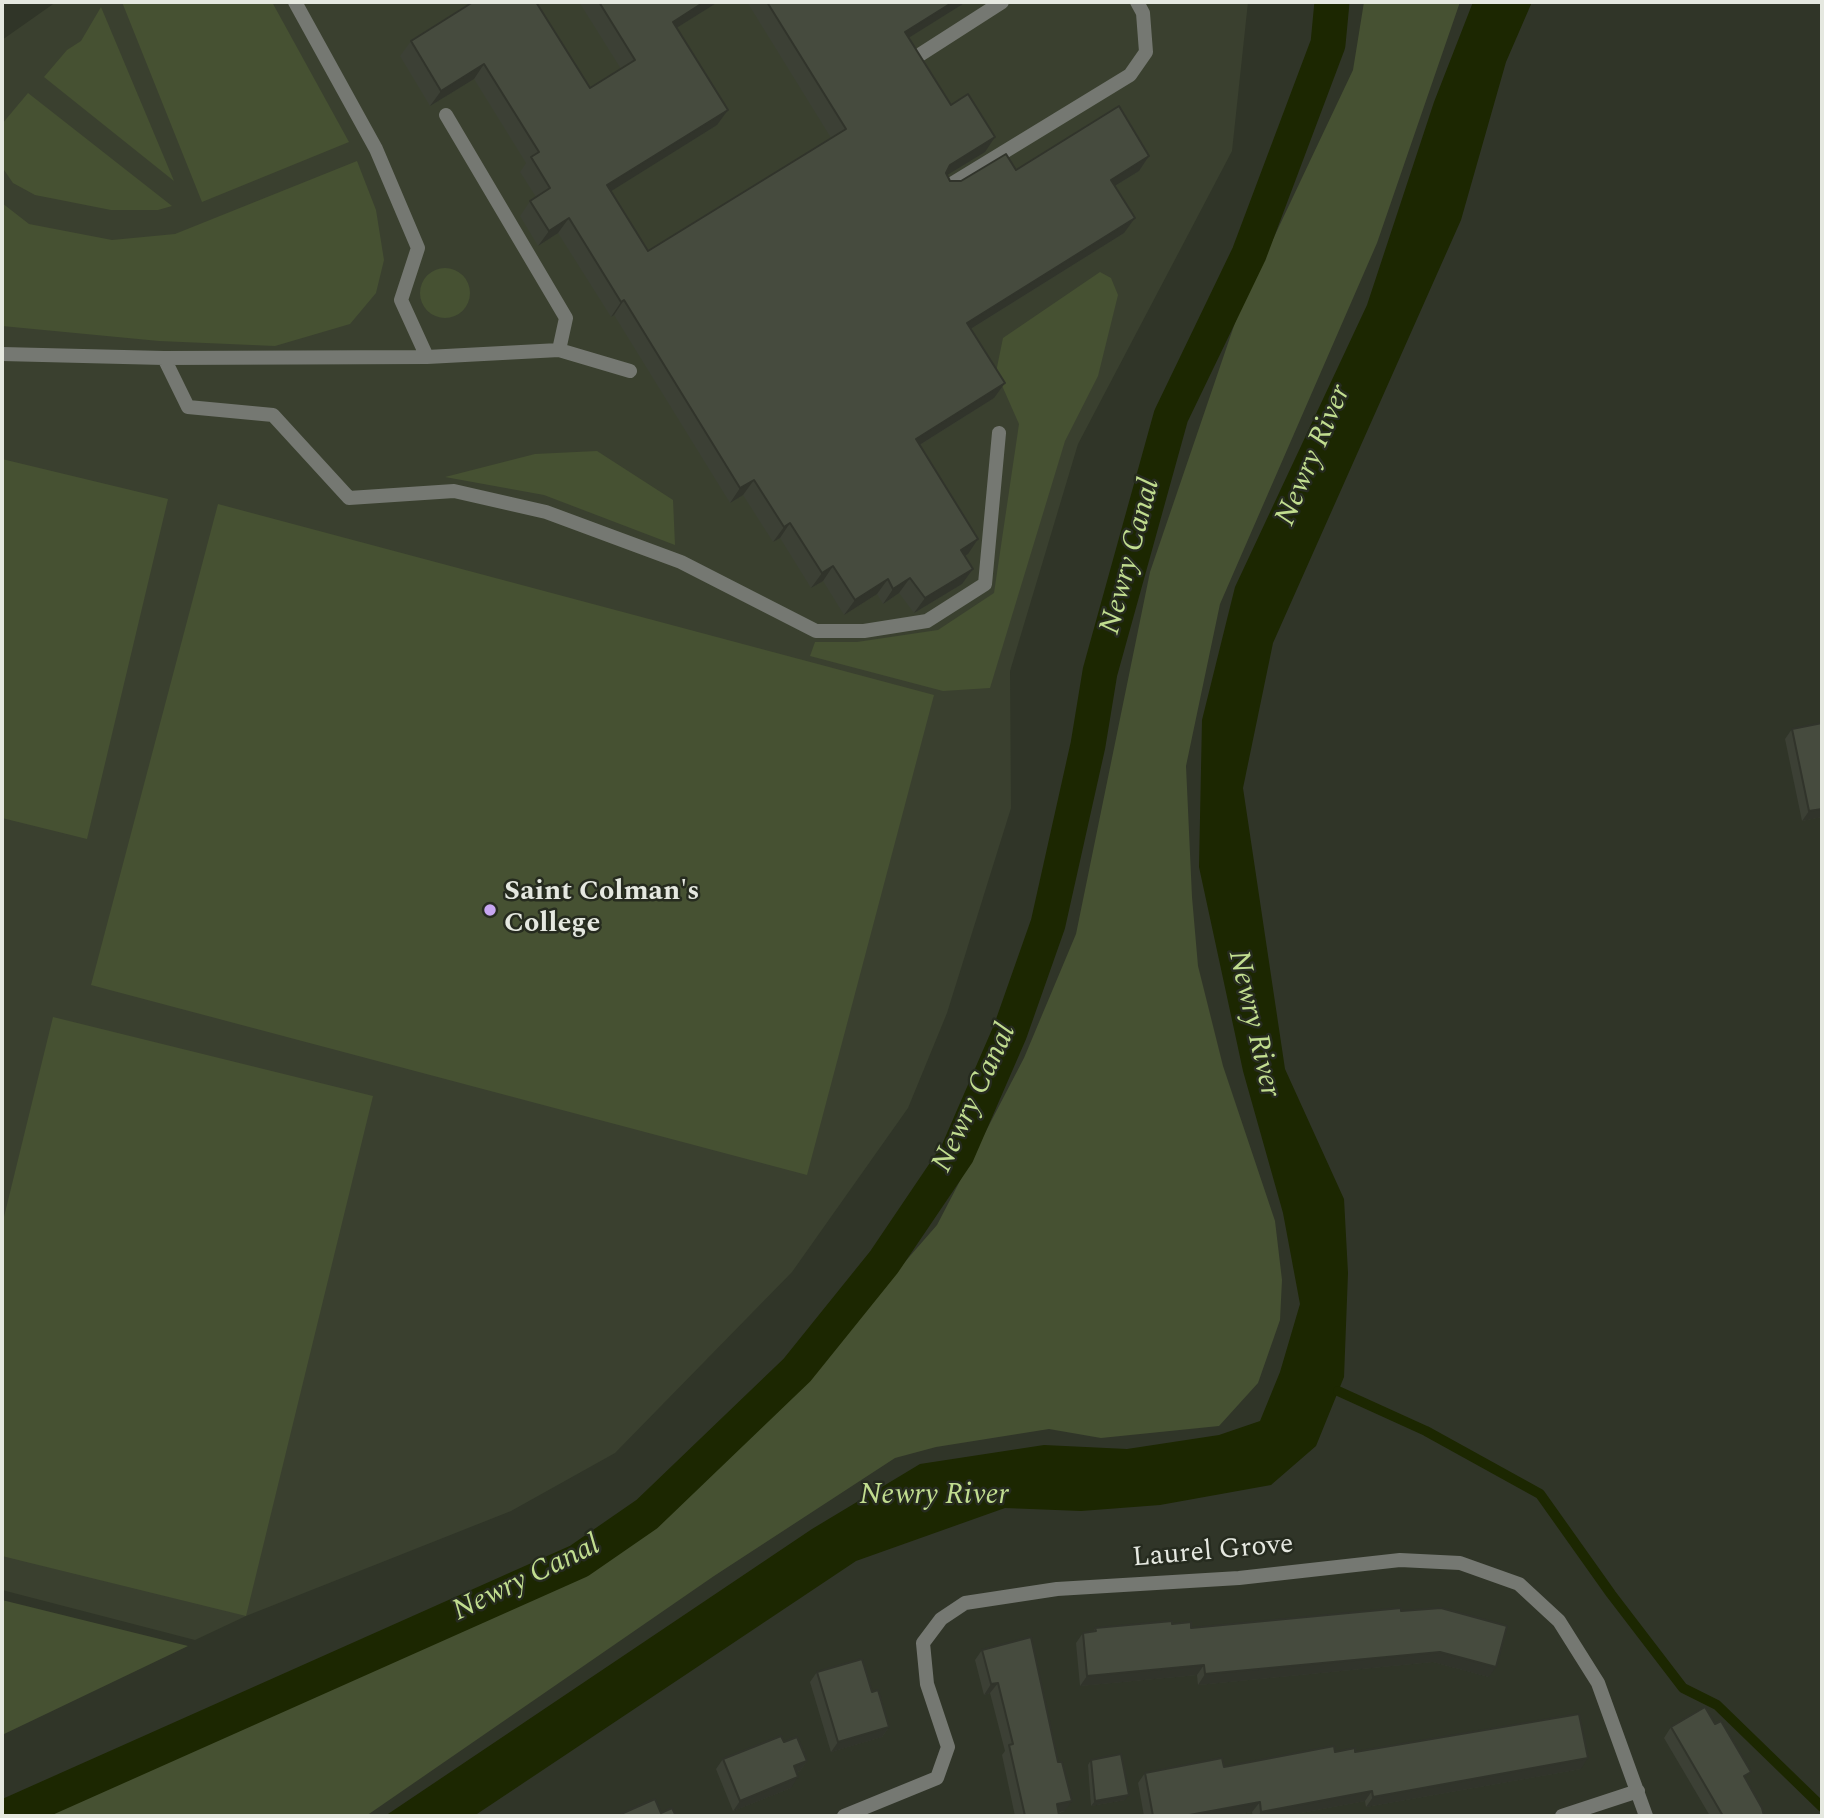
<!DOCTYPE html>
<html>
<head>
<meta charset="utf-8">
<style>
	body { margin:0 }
	#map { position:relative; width:1824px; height:1818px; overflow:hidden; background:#303528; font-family:Spectral,serif }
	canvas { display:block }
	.frame { position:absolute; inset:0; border:4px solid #e5e8e0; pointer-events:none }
</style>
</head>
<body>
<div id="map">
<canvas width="1824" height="1818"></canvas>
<div class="frame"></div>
</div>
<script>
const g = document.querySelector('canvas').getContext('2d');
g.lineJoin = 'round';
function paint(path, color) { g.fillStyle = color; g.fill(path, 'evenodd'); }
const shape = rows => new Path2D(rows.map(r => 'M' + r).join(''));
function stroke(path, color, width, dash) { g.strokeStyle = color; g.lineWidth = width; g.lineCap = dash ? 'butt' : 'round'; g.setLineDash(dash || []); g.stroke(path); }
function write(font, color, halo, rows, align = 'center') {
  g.font = font + ' Spectral,serif'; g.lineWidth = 5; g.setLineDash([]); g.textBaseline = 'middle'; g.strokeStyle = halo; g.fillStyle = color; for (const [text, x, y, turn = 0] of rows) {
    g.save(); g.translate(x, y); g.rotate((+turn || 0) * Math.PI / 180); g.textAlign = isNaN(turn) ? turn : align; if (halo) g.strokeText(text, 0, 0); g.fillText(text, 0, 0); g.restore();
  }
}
const built = shape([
	[56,2,1248,2,1232,151,1078,444,1010,671,1011,808,947,1013,908,1108,792,1272,615,1453,511,1511,246,1616,195,1640,2,1590,2,40]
]);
const green = shape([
	[122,2,272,2,349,142,202,202],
	[1364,2,1460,2,1377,243,1220,604,1186,766,1192,897,1198,966,1223,1066,1275,1221,1282,1280,1280,1320,1258,1383,1219,1426,1101,1438,1049,1429,936,1447,895,1458,714,1576,366,1816,30,1816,592,1564,769,1418,937,1225,1024,1058,1076,934,1150,572,1239,311,1353,70],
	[101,7,174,181,44,77,67,50,81,41],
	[28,93,172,206,158,210,111,210,35,195,13,183,2,167,2,124],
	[357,161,376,210,384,260,376,293,350,324,275,346,159,341,2,326,2,203,29,224,112,240,175,234],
	'420 293a25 25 0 1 1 50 0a25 25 0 1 1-50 0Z',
	[1100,272,1111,278,1118,295,1098,376,1065,441,990,688,943,691,810,656,815,642,857,642,938,630,994,593,1019,424,996,372,1003,338],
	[597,451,673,500,675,545,544,495,445,477,535,454],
	[2,459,168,499,87,839,2,818],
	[218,504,934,695,807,1175,91,985],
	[53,1017,373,1096,246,1616,2,1556,2,1225],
	[2,1600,188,1646,2,1735]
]);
const water = shape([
	[1473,2,1532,2,1506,62,1461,220,1273,643,1243,788,1285,1069,1344,1199,1348,1273,1344,1377,1316,1446,1271,1485,1160,1505,1081,1511,1005,1508,856,1561,474,1816,385,1816,812,1529,920,1464,1044,1445,1127,1449,1219,1435,1260,1421,1280,1372,1300,1304,1283,1213,1243,1071,1199,867,1202,720,1235,587,1367,305,1434,102]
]);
const stream = shape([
	[1338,1391,1426,1431,1540,1494,1611,1594,1683,1688,1717,1705,1822,1807]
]);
const canal = shape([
	[7,1816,579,1561,647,1514,797,1370,884,1262,957,1154,1010,1032,1048,924,1088,745,1100,672,1171,416,1249,254,1328,44,1332,2]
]);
const lane = shape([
	[295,2,376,149,418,248,401,300,427,357,559,350,630,371],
	[921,54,1002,2],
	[446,115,566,318,559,350],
	[945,188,1130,75,1146,52,1143,13,1137,2],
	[2,354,164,358,427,357],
	[164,358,188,407,273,415,349,498,454,491,546,512,681,562,816,631,864,631,927,621,985,584,999,433]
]);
const street = shape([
	[844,1816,937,1778,948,1747,927,1684,923,1643,941,1619,965,1603,1057,1589,1239,1578,1400,1560,1460,1563,1519,1584,1559,1621,1598,1683,1646,1816],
	[1562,1816,1638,1791]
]);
const wall = shape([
	[579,2,718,2,676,28,728,110,717,125,611,191,648,251,831,138,747,2,966,2,908,38,951,105,985,152,947,175,950,181,961,181,1016,170,1149,156,1139,171,1115,186,1124,233,971,329,994,398,920,445,968,554,965,556,973,569,962,584,914,613,899,593,883,604,877,594,844,615,823,581,811,588,780,538,773,542,743,495,730,503,614,315,611,317,558,233,538,246,520,216,530,201,536,197,520,172,526,163,474,79,430,106,400,56,411,41,590,88,621,69],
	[1792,729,1822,817,1802,821,1785,739],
	[1401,1611,1489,1677,1433,1662,1198,1685,1197,1675,1080,1686,1076,1643,1083,1633,1093,1632,1095,1628,1172,1624,1191,1628],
	[982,1650,1065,1811,1059,1813,1058,1816,1015,1816,1002,1755,1005,1751,990,1693,984,1695,975,1660],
	[817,1672,889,1727,882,1737,831,1752,810,1682],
	[1671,1727,1746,1780,1764,1816,1710,1816,1664,1738],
	[784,1742,807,1761,800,1771,796,1773,791,1788,733,1811,716,1769,723,1759],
	[1335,1752,1355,1752,1581,1769,1366,1807,1365,1801,1285,1816,1253,1816,1252,1812,1231,1816,1144,1816,1138,1783,1145,1773,1224,1767],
	[1091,1760,1125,1800,1091,1806,1088,1765]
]);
const shadedWall = shape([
	[704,2,718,2,662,37,673,22],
	[953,2,966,2,894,47,905,32],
	[484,64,474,79,430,106,441,91],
	[728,110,717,125,597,200,607,185],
	[995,137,985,152,939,180,950,165],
	[1149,156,1139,171,1100,195,1111,180],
	[569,218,558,233,538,246,549,231],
	[1135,218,1124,233,956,338,967,323],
	[624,300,614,315,611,317,621,302],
	[1005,383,994,398,905,454,916,439],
	[754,480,743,495,730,503,740,488],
	[790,523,780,538,773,542,784,527],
	[978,539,968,554,950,565,961,550],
	[833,566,823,581,811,588,822,573],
	[973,569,962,584,914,613,925,598],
	[910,578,899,593,883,604,893,589],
	[888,579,877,594,844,615,855,600],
	[1822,809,1822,817,1802,821,1809,811],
	[1440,1652,1496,1667,1489,1677,1433,1662,1198,1685,1205,1674],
	[1204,1665,1197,1675,1080,1686,1087,1676],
	[998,1683,990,1693,984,1695,991,1684],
	[889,1727,882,1737,831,1752,838,1742],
	[1588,1758,1581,1769,1366,1807,1373,1797],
	[807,1761,800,1771,787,1776,794,1766],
	[798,1777,791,1788,733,1811,740,1801],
	[1372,1791,1365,1801,1285,1816,1258,1816,1261,1812],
	[1129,1795,1125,1800,1091,1806,1095,1801],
	[1072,1801,1065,1811,1050,1814,1057,1804],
	[1260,1802,1252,1812,1231,1816,1184,1816]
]);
const building = shape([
	[473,2,536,2,590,88,635,60,599,2,704,2,673,22,728,110,607,185,648,251,846,129,767,2,953,2,905,32,951,105,968,94,995,137,950,165,946,173,950,181,961,181,1006,154,1016,170,1119,106,1149,156,1111,180,1135,218,967,323,1005,383,916,439,978,539,961,550,973,569,925,598,910,578,893,589,888,579,855,600,833,566,822,573,790,523,784,527,754,480,740,488,624,300,621,302,569,218,549,231,530,201,550,188,531,157,539,152,484,64,441,91,411,41,473,2],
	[1822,723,1822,809,1809,811,1792,729,1822,723],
	[1401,1608,1401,1611,1441,1608,1507,1626,1496,1667,1440,1652,1205,1674,1204,1665,1087,1676,1083,1633,1096,1631,1095,1628,1172,1621,1172,1624,1191,1622,1191,1628,1401,1608],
	[1031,1637,1058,1762,1062,1762,1072,1801,1057,1804,1059,1815,1052,1816,1025,1816,1009,1745,1013,1744,998,1683,991,1684,982,1650,1031,1637],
	[862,1659,872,1692,878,1690,889,1727,838,1742,817,1672,862,1659],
	[1705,1707,1715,1724,1721,1721,1751,1772,1744,1776,1762,1808,1764,1816,1723,1816,1671,1727,1705,1707],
	[1579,1714,1588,1758,1373,1797,1372,1791,1261,1812,1260,1802,1184,1816,1153,1816,1145,1773,1222,1758,1224,1767,1334,1746,1335,1752,1355,1748,1355,1752,1579,1714],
	[781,1736,784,1742,797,1737,807,1761,794,1766,798,1777,740,1801,723,1759,781,1736],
	[1121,1754,1129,1795,1095,1801,1091,1760,1121,1754],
	[655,1799,661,1813,672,1808,676,1816,622,1816,621,1814,655,1799],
	[1003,1813,1003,1816,992,1816,1003,1813]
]);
const markers = [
	[490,910,7,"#c7a6f0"]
];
const poiNames = [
	["Saint Colman's",504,894],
	["College",504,926]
];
const streetNames = [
	["Laurel Grove",1213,1553,-5]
];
const waterNames = [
	["Newry River",1315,456,-67],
	["Newry Canal",1132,557,-75],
	["Newry River",1252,1024,77],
	["Newry Canal",976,1099,-65],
	["Newry River",934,1497],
	["Newry Canal",527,1580,-26]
];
paint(built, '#3a402f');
paint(green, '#465132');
paint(water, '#1c2701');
stroke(stream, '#1c2701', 10);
stroke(canal, '#1c2701', 35);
stroke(lane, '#757872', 14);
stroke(street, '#757872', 14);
paint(wall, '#3c4035');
paint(shadedWall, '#31342b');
paint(building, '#464b3e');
stroke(building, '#31342b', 2);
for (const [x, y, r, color] of markers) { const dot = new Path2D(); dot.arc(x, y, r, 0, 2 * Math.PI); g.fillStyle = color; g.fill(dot); stroke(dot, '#262b1f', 2.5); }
write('bold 28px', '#e5e8e0', '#262b1f', poiNames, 'left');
write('28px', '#e5e8e0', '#262b1f', streetNames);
write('italic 30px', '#c1dd8f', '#262b1f', waterNames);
</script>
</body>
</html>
